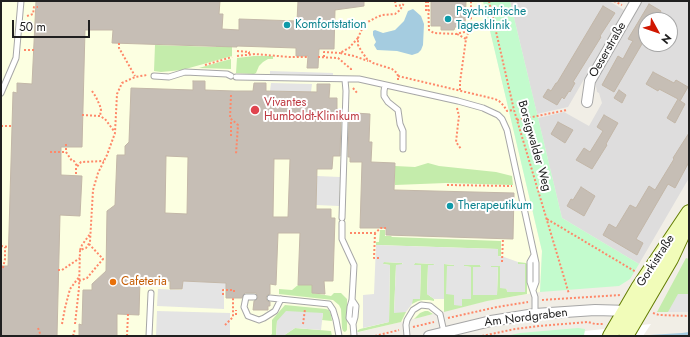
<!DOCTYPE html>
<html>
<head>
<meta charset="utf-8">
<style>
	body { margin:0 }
	#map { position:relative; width:690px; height:337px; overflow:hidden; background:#f1eee6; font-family:Jost,sans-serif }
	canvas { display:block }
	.frame { position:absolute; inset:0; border:2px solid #202020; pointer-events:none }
	.north { position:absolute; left:638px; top:12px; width:40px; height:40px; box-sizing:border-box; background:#fff; border:1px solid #a6a6a6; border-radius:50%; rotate:130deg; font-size:11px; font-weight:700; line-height:16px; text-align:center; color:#202020 }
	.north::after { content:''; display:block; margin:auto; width:14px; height:18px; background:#d01600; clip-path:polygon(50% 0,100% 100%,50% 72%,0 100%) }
	.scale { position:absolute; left:12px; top:20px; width:78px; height:18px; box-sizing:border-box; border:2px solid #202020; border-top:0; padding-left:5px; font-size:12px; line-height:14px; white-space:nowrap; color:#202020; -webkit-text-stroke:3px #fff; paint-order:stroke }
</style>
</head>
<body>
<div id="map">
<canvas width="690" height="337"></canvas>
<div class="frame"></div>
<div class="north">N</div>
<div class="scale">50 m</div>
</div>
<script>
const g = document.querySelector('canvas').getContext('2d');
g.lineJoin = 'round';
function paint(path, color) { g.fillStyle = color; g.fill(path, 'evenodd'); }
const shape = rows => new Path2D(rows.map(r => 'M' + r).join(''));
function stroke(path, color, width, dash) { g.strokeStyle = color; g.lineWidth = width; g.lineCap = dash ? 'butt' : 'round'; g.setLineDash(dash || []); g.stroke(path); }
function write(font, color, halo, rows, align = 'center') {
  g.font = font + ' Jost,sans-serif'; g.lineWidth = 4; g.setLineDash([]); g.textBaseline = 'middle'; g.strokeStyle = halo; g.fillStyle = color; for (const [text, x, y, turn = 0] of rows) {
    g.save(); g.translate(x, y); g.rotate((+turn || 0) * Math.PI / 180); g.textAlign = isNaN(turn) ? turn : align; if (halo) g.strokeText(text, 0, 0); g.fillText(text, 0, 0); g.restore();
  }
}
const residential = shape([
	[510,1,609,1,624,10,568,107,537,114],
	[641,1,689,1,689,178,639,264,562,218,538,118,564,112,589,126,602,103,599,93,597,92,595,81],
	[646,20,670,20,670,44,646,44]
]);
const education = shape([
	[1,1,483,1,542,251,540,292,486,301,343,336,1,336]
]);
const grass = shape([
	[217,35,232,46,232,56,182,70,161,72,154,71,155,45,216,47],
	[254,56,273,56,273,59,268,59,263,62,259,66,256,73,254,74,236,73,237,58],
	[231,59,231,69,199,68,216,63],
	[428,163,439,166,496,172,512,176,513,185,446,183,395,185,395,166,415,167],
	[380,230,385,230,385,236,391,236,392,237,501,241,501,256,498,256,498,249,376,245,376,242,379,242],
	[686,258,689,259,689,312,657,312],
	[383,262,402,263,403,265,396,265,394,312,406,312,401,322,358,332,357,331,360,329,389,322,390,265,383,264],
	[518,262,526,263,527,264,527,294,487,301,444,312,444,264,454,265,454,266,447,266,454,295,462,305,462,299,471,298,471,267,463,266,464,265,480,265,481,267,473,267,497,295,498,268,491,267,491,266,500,266,507,291,525,264,518,264],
	[415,263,434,264,435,266,428,266,427,294,434,299,434,301,429,300,423,300,418,301,412,304,412,299,420,298,421,265,413,265],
	[298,285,315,285,312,288,313,293,331,296,334,293,341,293,347,299,347,330,345,332,343,331,342,328,341,309,339,305,333,300,279,294,279,289,292,290],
	[285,305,326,309,329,310,331,314,332,321,322,320,323,313,277,321,276,336,270,336,272,334,272,320],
	[425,311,428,311,433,314,414,319,420,313],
	[295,328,331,331,332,336,283,336]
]);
const park = shape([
	[483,1,510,1,562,218,639,264,630,279,619,286,540,292,542,251],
	[578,328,585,329,584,336,506,336,520,333]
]);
const parking = shape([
	[270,71,333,73,333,76,270,74],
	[271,83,312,84,311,92,270,91],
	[317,176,340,177,339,206,316,205],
	[376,245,498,249,498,256,504,257,518,262,518,264,525,264,525,292,507,292,507,289,500,288,500,266,491,266,491,267,498,267,497,295,473,295,473,267,481,267,480,265,464,265,464,266,471,267,471,299,462,299,462,306,454,305,454,295,446,294,447,266,454,266,454,265,444,264,444,299,434,299,427,294,428,265,435,265,433,264,415,263,414,265,421,265,420,299,413,299,412,304,406,312,394,313,396,265,403,264,402,263,384,262,383,264,390,265,389,322,363,328,363,295,374,294],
	[183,281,230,283,230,289,224,289,224,309,157,306,158,289,182,290],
	[678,294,689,294,689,312,668,312],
	[157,311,230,313,230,336,156,336],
	[286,311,323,313,321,330,295,328,283,336,276,336,277,321]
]);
const water = shape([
	[413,9,421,16,424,24,423,45,421,50,418,53,412,55,397,51,377,50,374,45,376,42,373,35,373,31,375,30,383,33,395,30,404,21,408,11],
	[689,332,689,336,633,336,682,333]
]);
const pier = shape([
	[651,324,643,336,584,336,585,331]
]);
const building = shape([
	[36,1,220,1,219,14,223,14,222,29,239,30,239,19,297,21,298,1,364,1,364,6,335,10,334,49,319,49,318,68,307,68,308,56,296,56,296,48,237,46,237,47,112,43,113,30,85,30,82,147,61,147,61,175,82,176,80,216,60,215,57,336,36,335,36,336,1,336,1,266,8,266,13,92,17,93,17,83,32,84,36,1],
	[431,1,466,1,465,27,455,27,454,30,441,30,441,26,431,26,431,1],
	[649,4,661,11,656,20,646,20,646,37,614,92,602,85,618,56,623,59,631,44,633,41,628,39,649,4],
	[603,6,615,13,600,36,601,37,573,82,575,83,570,92,569,91,564,99,562,97,557,105,543,97,548,89,551,91,556,83,557,83,603,6],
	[653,72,674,83,676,80,688,87,680,101,679,100,685,104,675,123,667,118,678,99,659,89,658,91,646,84,653,72],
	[193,81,205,81,205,90,234,91,253,91,254,83,266,83,266,91,317,92,317,84,330,84,329,98,337,98,337,119,341,119,340,156,333,156,332,169,317,169,316,209,331,209,331,218,335,218,333,281,324,281,325,294,312,293,312,285,298,285,300,233,278,233,276,285,270,284,270,294,267,295,266,298,267,301,270,302,270,306,268,306,268,310,253,310,254,301,256,300,258,297,256,293,245,293,243,295,242,298,226,298,226,283,183,281,182,289,170,289,170,281,140,280,139,315,117,314,117,336,79,336,79,324,82,325,83,290,92,290,92,284,106,271,107,211,115,205,117,155,125,155,125,146,129,142,131,88,193,90,193,81],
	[166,156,188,157,187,214,165,213,166,156],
	[274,159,290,159,288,217,273,217,274,159],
	[619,90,626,95,622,103,614,98,619,90],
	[355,113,370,114,369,142,372,142,371,162,395,163,394,190,514,193,513,239,386,235,386,228,360,228,362,162,350,162,350,157,348,157,349,120,355,120,355,113],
	[604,115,618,123,606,144,607,145,592,169,576,160,584,148,590,152,603,131,597,127,604,115],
	[558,122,573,130,565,143,551,134,558,122],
	[689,133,689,162,675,188,668,184,636,239,643,243,637,255,603,235,609,224,616,228,630,205,636,208,649,186,655,190,674,159,673,158,680,147,689,133],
	[581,187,595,196,584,216,567,206,571,199,573,200,581,187]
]);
const path = shape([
	[395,1,396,6,403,5],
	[426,1,426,11,431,10],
	[428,1,429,30,434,33,456,34,469,31],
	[489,1,514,110,569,294],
	[614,1,622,5],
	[27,16,33,14,34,7,38,7],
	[465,24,471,24],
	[457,34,466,39],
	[358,38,349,48,340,53,354,56,368,61],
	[119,43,119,48,135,76],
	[24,50,34,50],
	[237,51,249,52,249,54],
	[237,56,255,54,289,57,308,57],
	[318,57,338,58,351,69,351,71],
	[324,57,324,52,340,53],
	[205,65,232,57],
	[398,76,495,99,499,101,504,106,507,111,514,110],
	[398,80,398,76,397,73,392,69,373,63,367,59,362,52,358,45,358,38,361,31,366,23,375,18,382,15,395,14,400,10,403,5,404,1],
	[353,88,358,94],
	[460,90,460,82,466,39,471,24,471,1],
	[92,91,96,97,100,106,101,110,100,116],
	[231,95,230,118,238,125,236,154],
	[457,108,459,116,458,124,456,142,461,149],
	[82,115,100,116,105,119,114,131],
	[517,120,567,110],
	[1,126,12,126],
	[231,136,231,120],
	[66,144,66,152,72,161,74,161,77,166],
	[50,152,66,152],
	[76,174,76,168,81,162,104,161],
	[447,185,512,186],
	[547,219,636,272],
	[350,233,375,233,381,228,386,228],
	[375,233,374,258,379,258],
	[1,246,8,247],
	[80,250,82,245,90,234],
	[502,262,503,238],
	[3,268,5,259,5,247],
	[58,270,62,270,80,258],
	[79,281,87,278,103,259,89,244],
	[223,295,223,290,234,290,234,292],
	[542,300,621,295],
	[653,313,659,315,689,316],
	[236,315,236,310],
	[448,318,497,307,528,302],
	[62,324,65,308,70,289,79,277],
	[75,324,79,288,80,250,86,248,90,242,93,190,98,173,107,155,115,133,117,94,122,83,135,77,147,75],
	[303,324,305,309],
	[225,325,233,317,233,298],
	[413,327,434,322],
	[38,328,41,336],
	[73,336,75,329],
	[127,336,128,314],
	[375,336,399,330],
	[482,336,515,329,539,326,588,322,595,324,603,324]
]);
const service = shape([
	[154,76,169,77,185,72,227,74,231,76],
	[236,77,359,79,458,101,483,108,498,115,502,119,507,130,536,263,536,282,533,290],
	[385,85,384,91,384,96,388,102,398,110,400,124,403,131,403,149],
	[1,93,16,58,21,1],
	[342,218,346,91,345,80],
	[342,223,342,239,354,265,352,300,350,307,349,318,353,324,354,336],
	[534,255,530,262,530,282,535,297,535,314],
	[254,297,246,297,244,307,248,316,259,320,264,318,275,311,281,299],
	[270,298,329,304,333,310,336,320,339,336],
	[352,300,356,306,355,317,353,324],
	[149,336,151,293],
	[407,336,406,325,407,320,413,310,421,305,430,306,440,314,444,332]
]);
const minor = shape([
	[587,102,590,81,636,1],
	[429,336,491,321,535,314,595,310,630,311]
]);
const secondary = shape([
	[610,336,638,288,689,212],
	[626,336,671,259,684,231]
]);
const markers = [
	[448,19,4,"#0f9aa8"],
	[287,25,4,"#0f9aa8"],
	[255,110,5,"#e0444e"],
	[450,206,4,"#0f9aa8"],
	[113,282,4,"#e8710a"]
];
const cultureNames = [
	["Psychiatrische",456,12],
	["Tagesklinik",456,26],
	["Komfortstation",295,25],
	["Therapeutikum",458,206]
];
const streetNames = [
	["Oeserstraße",608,50,-60],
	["Borsigwalder Weg",534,146,74],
	["Gorkistraße",656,261,-57],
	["Am Nordgraben",526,318,-7]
];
const healthNames = [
	["Vivantes",264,103],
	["Humboldt-Klinikum",264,117]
];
const foodNames = [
	["Cafeteria",121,282]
];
paint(residential, '#dedddd');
paint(education, '#fcffe1');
paint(grass, '#c4ecab');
paint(park, '#c3fbcd');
paint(parking, '#e4e4e4');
paint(water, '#a5cce0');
paint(pier, '#fff');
paint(building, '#c6beb5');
stroke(building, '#c3b7a8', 1);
stroke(service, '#a7a7a7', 7);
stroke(minor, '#a7a7a7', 12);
stroke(secondary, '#637d01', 16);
stroke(path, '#fe8869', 2, [2, 2]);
stroke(service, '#fff', 5);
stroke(minor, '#fff', 10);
stroke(secondary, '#f1fcb9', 14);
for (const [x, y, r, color] of markers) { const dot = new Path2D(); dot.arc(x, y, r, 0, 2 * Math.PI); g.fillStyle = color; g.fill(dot); stroke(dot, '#fff', 1.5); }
write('12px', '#0d838f', '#fff', cultureNames, 'left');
write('12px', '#202020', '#fff', streetNames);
write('12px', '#be3a42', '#fff', healthNames, 'left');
write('12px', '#c56008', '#fff', foodNames, 'left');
</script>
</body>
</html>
